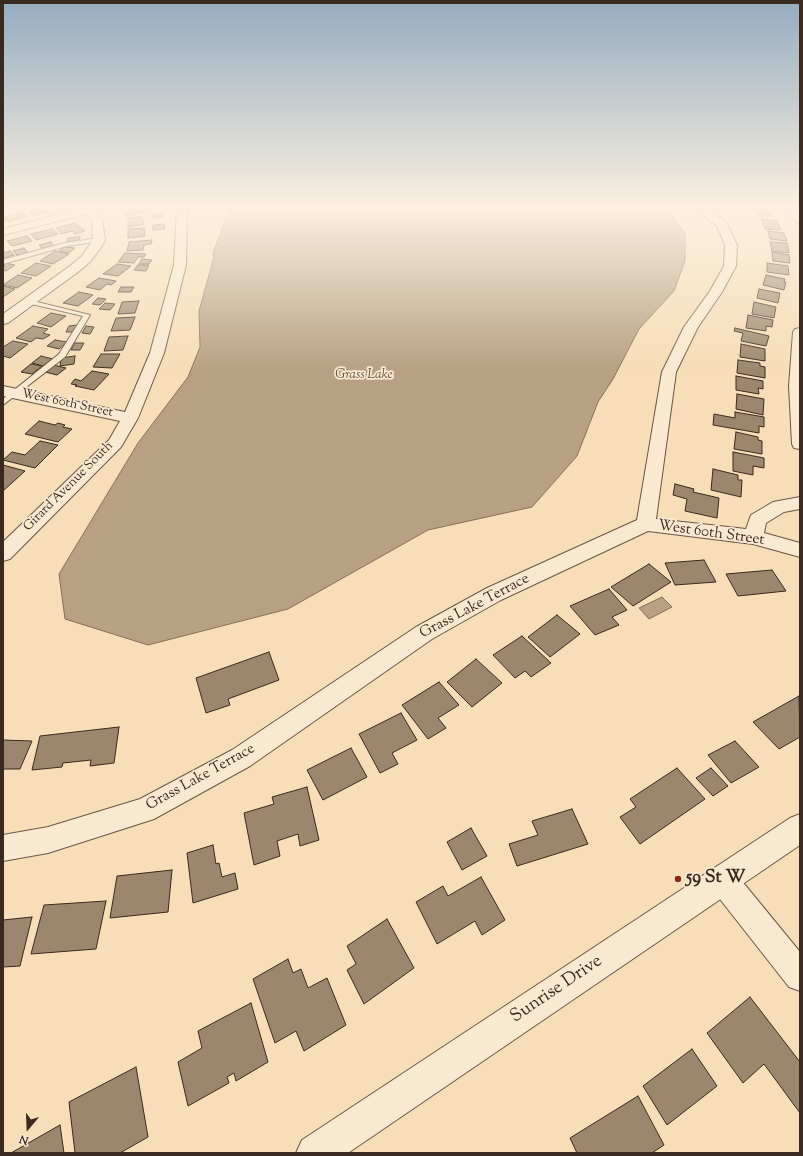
<!DOCTYPE html>
<html>
<head>
<meta charset="utf-8">
<style>
	body { margin:0 }
	#map { position:relative; width:803px; height:1156px; overflow:hidden; background:#f7ddb8; font-family:"Sorts Mill Goudy",serif }
	canvas { display:block }
	.frame { position:absolute; inset:0; border:4px solid #3a291e; pointer-events:none }
	.north { position:absolute; left:8px; top:1108px; width:40px; height:40px; -webkit-text-stroke:3px #fae9d1; paint-order:stroke; rotate:199deg; font-size:11px; font-weight:700; line-height:16px; text-align:center; color:#3a291e }
	.north::after { content:''; display:block; margin:auto; width:14px; height:18px; background:#3a291e; clip-path:polygon(50% 0,100% 100%,50% 72%,0 100%) }
</style>
</head>
<body>
<div id="map">
<canvas width="803" height="1156"></canvas>
<div class="frame"></div>
<div class="north">N</div>
</div>
<script>
const g = document.querySelector('canvas').getContext('2d');
g.lineJoin = 'round';
function paint(path, color) { g.fillStyle = color; g.fill(path, 'evenodd'); }
const shape = rows => new Path2D(rows.map(r => 'M' + r).join(''));
function stroke(path, color, width, dash) { g.strokeStyle = color; g.lineWidth = width; g.lineCap = dash ? 'butt' : 'round'; g.setLineDash(dash || []); g.stroke(path); }
function write(font, color, halo, rows, align = 'center') {
  g.font = font + ' "Sorts Mill Goudy",serif'; g.lineWidth = 3.5; g.setLineDash([]); g.textBaseline = 'middle'; g.strokeStyle = halo; g.fillStyle = color; for (const [text, x, y, turn = 0] of rows) {
    g.save(); g.translate(x, y); g.rotate((+turn || 0) * Math.PI / 180); g.textAlign = isNaN(turn) ? turn : align; if (halo) g.strokeText(text, 0, 0); g.fillText(text, 0, 0); g.restore();
  }
}
const water = shape([
	[227,209,663,209,672,214,685,234,685,261,674,291,639,329,613,379,598,402,577,456,532,507,428,530,288,609,148,645,65,619,59,574,138,443,188,377,200,347,199,311,214,257,213,253,228,214,227,209],
	[662,597,672,607,649,619,639,608,662,597]
]);
const building = shape([
	[34,209,50,209,51,211,32,215,28,211,34,209],
	[144,209,146,211,126,216,122,210,144,209],
	[754,209,767,209,773,216,759,216,754,209],
	[23,212,27,216,7,222,3,217,23,212],
	[163,213,163,217,152,218,152,214,163,213],
	[142,216,144,224,128,227,128,218,142,216],
	[762,219,777,221,781,230,765,229,762,219],
	[75,223,85,231,75,234,72,231,61,234,56,228,75,223],
	[164,224,165,229,153,230,153,225,164,224],
	[144,228,145,236,128,238,128,229,144,228],
	[52,229,58,234,36,240,31,234,52,229],
	[768,231,784,233,787,241,770,239,768,231],
	[27,236,32,241,12,246,7,241,27,236],
	[80,237,79,241,67,242,68,238,80,237],
	[152,240,151,244,144,245,143,250,127,251,129,242,152,240],
	[51,242,54,246,43,249,39,245,51,242],
	[770,242,787,243,789,253,772,251,770,242],
	[65,247,75,248,69,253,59,251,65,247],
	[24,248,28,253,17,255,13,251,24,248],
	[10,251,14,255,3,258,3,253,10,251],
	[55,251,69,254,53,264,40,261,55,251],
	[772,252,789,255,790,263,773,261,772,252],
	[125,253,146,254,144,257,138,257,134,263,118,262,125,253],
	[142,259,152,260,149,264,139,264,142,259],
	[5,263,15,265,6,271,3,270,5,263],
	[36,263,51,266,36,276,21,273,36,263],
	[767,263,788,266,789,275,767,272,767,263],
	[117,264,131,266,118,276,103,274,117,264],
	[138,265,149,265,146,271,134,270,138,265],
	[18,275,32,278,17,288,3,285,18,275],
	[766,275,785,279,784,282,786,282,784,290,763,285,766,275],
	[99,278,116,281,111,285,107,284,100,290,86,287,99,278],
	[3,286,15,289,3,297,3,286],
	[121,287,134,287,131,292,118,292,121,287],
	[759,289,780,293,778,303,757,298,759,289],
	[79,292,93,295,78,306,63,303,79,292],
	[98,298,106,299,100,305,92,304,98,298],
	[139,301,135,313,118,314,122,302,139,301],
	[754,302,776,307,774,318,752,314,754,302],
	[105,303,115,304,110,310,99,309,105,303],
	[51,313,66,316,51,327,37,323,51,313],
	[748,315,773,320,772,327,766,326,766,331,746,328,748,315],
	[135,317,130,330,111,331,116,318,135,317],
	[77,325,74,332,66,332,69,326,77,325],
	[33,326,48,329,43,333,50,335,43,339,36,338,31,342,16,338,33,326],
	[86,326,94,327,90,334,82,333,86,326],
	[735,328,769,336,766,346,741,341,743,333,734,331,735,328],
	[128,336,123,350,104,351,109,337,128,336],
	[55,340,67,342,59,349,47,346,55,340],
	[13,341,28,344,10,358,3,356,3,347,13,341],
	[75,343,84,343,80,350,71,350,75,343],
	[741,344,765,349,765,361,740,357,741,344],
	[101,354,120,354,112,368,93,367,101,354],
	[41,356,53,359,43,366,32,363,41,356],
	[75,356,74,364,60,366,61,358,75,356],
	[738,360,760,363,760,366,765,367,765,378,737,373,738,360],
	[31,364,42,366,32,374,21,372,31,364],
	[53,365,66,368,57,375,45,372,53,365],
	[92,371,109,374,94,390,75,386,77,385,71,384,75,379,81,381,92,371],
	[736,376,763,381,763,389,758,388,759,394,736,390,736,376],
	[737,394,764,399,763,415,736,409,737,394],
	[735,412,764,417,764,427,759,426,759,433,713,425,714,414,735,418,735,412],
	[39,421,55,425,58,423,65,425,63,427,72,429,58,442,25,434,39,421],
	[736,432,758,437,758,440,762,441,762,454,734,449,736,432],
	[40,441,58,445,35,468,3,460,12,452,25,455,40,441],
	[733,452,764,458,764,468,753,466,753,475,733,471,733,452],
	[3,465,25,471,3,491,3,465],
	[713,469,738,475,738,480,742,480,741,497,711,490,713,469],
	[675,484,694,489,693,492,719,498,717,518,685,511,687,499,673,495,675,484],
	[704,560,716,582,675,585,665,563,704,560],
	[649,564,671,582,633,606,611,587,649,564],
	[772,570,786,591,738,596,726,574,772,570],
	[609,589,627,610,612,617,619,625,595,635,570,606,609,589],
	[557,615,580,634,550,657,528,637,557,615],
	[522,636,551,663,531,677,525,671,515,678,493,655,522,636],
	[269,652,279,680,228,699,230,705,206,713,196,678,269,652],
	[476,659,502,683,472,707,447,682,476,659],
	[439,682,459,705,438,718,446,728,428,739,402,705,439,682],
	[799,696,800,737,779,749,753,722,799,696],
	[401,713,417,740,392,753,398,764,380,773,359,734,401,713],
	[119,727,114,763,90,766,91,760,63,763,62,767,32,770,40,736,119,727],
	[3,740,32,741,20,769,3,769,3,740],
	[735,741,759,767,731,783,708,755,735,741],
	[351,748,367,777,323,800,307,770,351,748],
	[677,768,705,799,640,844,620,817,636,807,630,799,677,768],
	[711,768,728,786,713,796,696,778,711,768],
	[307,787,319,840,300,846,298,834,277,841,280,856,254,865,244,813,274,804,272,797,307,787],
	[572,809,588,844,517,866,509,844,538,835,532,821,572,809],
	[471,828,487,856,462,870,447,842,471,828],
	[213,845,216,864,219,863,222,877,235,873,238,889,193,903,187,853,213,845],
	[172,870,168,912,110,918,117,876,172,870],
	[481,877,505,920,482,935,475,921,437,944,416,902,443,886,448,896,481,877],
	[106,901,96,949,31,954,44,905,106,901],
	[32,917,20,966,3,967,3,920,32,917],
	[387,919,414,968,364,1004,347,970,356,964,347,946,387,919],
	[288,959,293,973,301,969,308,988,327,978,346,1025,304,1051,296,1031,275,1043,253,979,288,959],
	[750,997,800,1062,800,1113,764,1064,743,1083,707,1033,750,997],
	[251,1003,268,1062,236,1081,234,1073,227,1077,229,1083,188,1106,178,1062,202,1048,198,1031,251,1003],
	[692,1049,717,1086,667,1125,643,1086,692,1049],
	[136,1067,148,1137,120,1153,75,1153,69,1102,136,1067],
	[638,1096,664,1145,652,1153,577,1153,570,1138,638,1096],
	[60,1125,64,1153,11,1153,60,1125]
]);
const service = shape([
	[99,238,102,240,101,241,67,246,3,264,3,260,6,259,65,243,99,238],
	[29,300,90,315,65,357,3,405,3,399,59,354,83,316,27,303,27,301,29,300]
]);
const minor = shape([
	[78,209,97,209,96,211,102,219,105,240,100,249,90,262,78,272,8,323,3,324,3,314,70,266,82,256,93,240,92,219,87,214,3,235,3,229,78,209],
	[177,209,187,209,186,265,164,353,138,418,121,447,10,559,3,561,3,542,109,440,120,421,3,396,3,386,125,412,150,353,174,265,177,209],
	[696,209,708,209,726,222,737,245,736,266,722,292,698,327,676,372,656,519,746,529,751,515,773,502,800,497,800,509,784,512,766,523,764,533,800,543,800,557,753,544,648,531,501,600,432,639,250,766,154,819,48,853,3,861,3,835,48,827,140,799,232,750,416,627,487,588,637,520,662,372,684,327,710,291,724,266,725,245,717,226,696,209],
	[787,209,798,209,800,212,800,223,796,222,787,209],
	[800,328,800,449,794,448,792,444,789,386,793,332,795,329,800,328],
	[722,865,732,869,800,952,800,991,789,987,712,889,708,879,712,869,722,865]
]);
const tertiary = shape([
	[800,814,800,845,348,1153,296,1153,302,1140,790,818,800,814]
]);
const markers = [
	[678,879,4,"#8f2418"]
];
const farWaternames = [
	["Grass Lake",364,376]
];
const farStreetnames = [
	["West 60th Street",67,404,12],
	["Girard Avenue South",69,487,-45]
];
const streetNames = [
	["West 60th Street",711,534,8],
	["Grass Lake Terrace",475,607,-28],
	["Grass Lake Terrace",201,778,-29]
];
const nearPoinames = [
	["59 St W",686,879]
];
const nearStreetnames = [
	["Sunrise Drive",557,990,-34]
];
paint(water, '#b7a084');
stroke(water, '#85705b', 1);
paint(building, '#9c876e');
stroke(building, '#3a291e', 1);
stroke(service, '#695644', 2);
stroke(minor, '#695644', 2);
stroke(tertiary, '#695644', 2);
paint(service, '#fae9d1');
paint(minor, '#fae9d1');
paint(tertiary, '#fae9d1');
const sky = g.createLinearGradient(0, 0, 0, 371);
sky.addColorStop(0, '#94acc0');
sky.addColorStop(0.56, '#fbf0df');
sky.addColorStop(1, '#fbf0df00');
g.fillStyle = sky;
g.fillRect(0, 0, 803, 371);
for (const [x, y, r, color] of markers) { const dot = new Path2D(); dot.arc(x, y, r, 0, 2 * Math.PI); g.fillStyle = color; g.fill(dot); stroke(dot, '#fae9d1', 1.5); }
write('italic 13px', '#604d3d', '#fae9d1', farWaternames);
write('13px', '#3a291e', '#fae9d1', farStreetnames);
write('15px', '#3a291e', '#fae9d1', streetNames);
write('bold 18px', '#3a291e', '#fae9d1', nearPoinames, 'left');
write('18px', '#3a291e', '#fae9d1', nearStreetnames);
</script>
</body>
</html>
